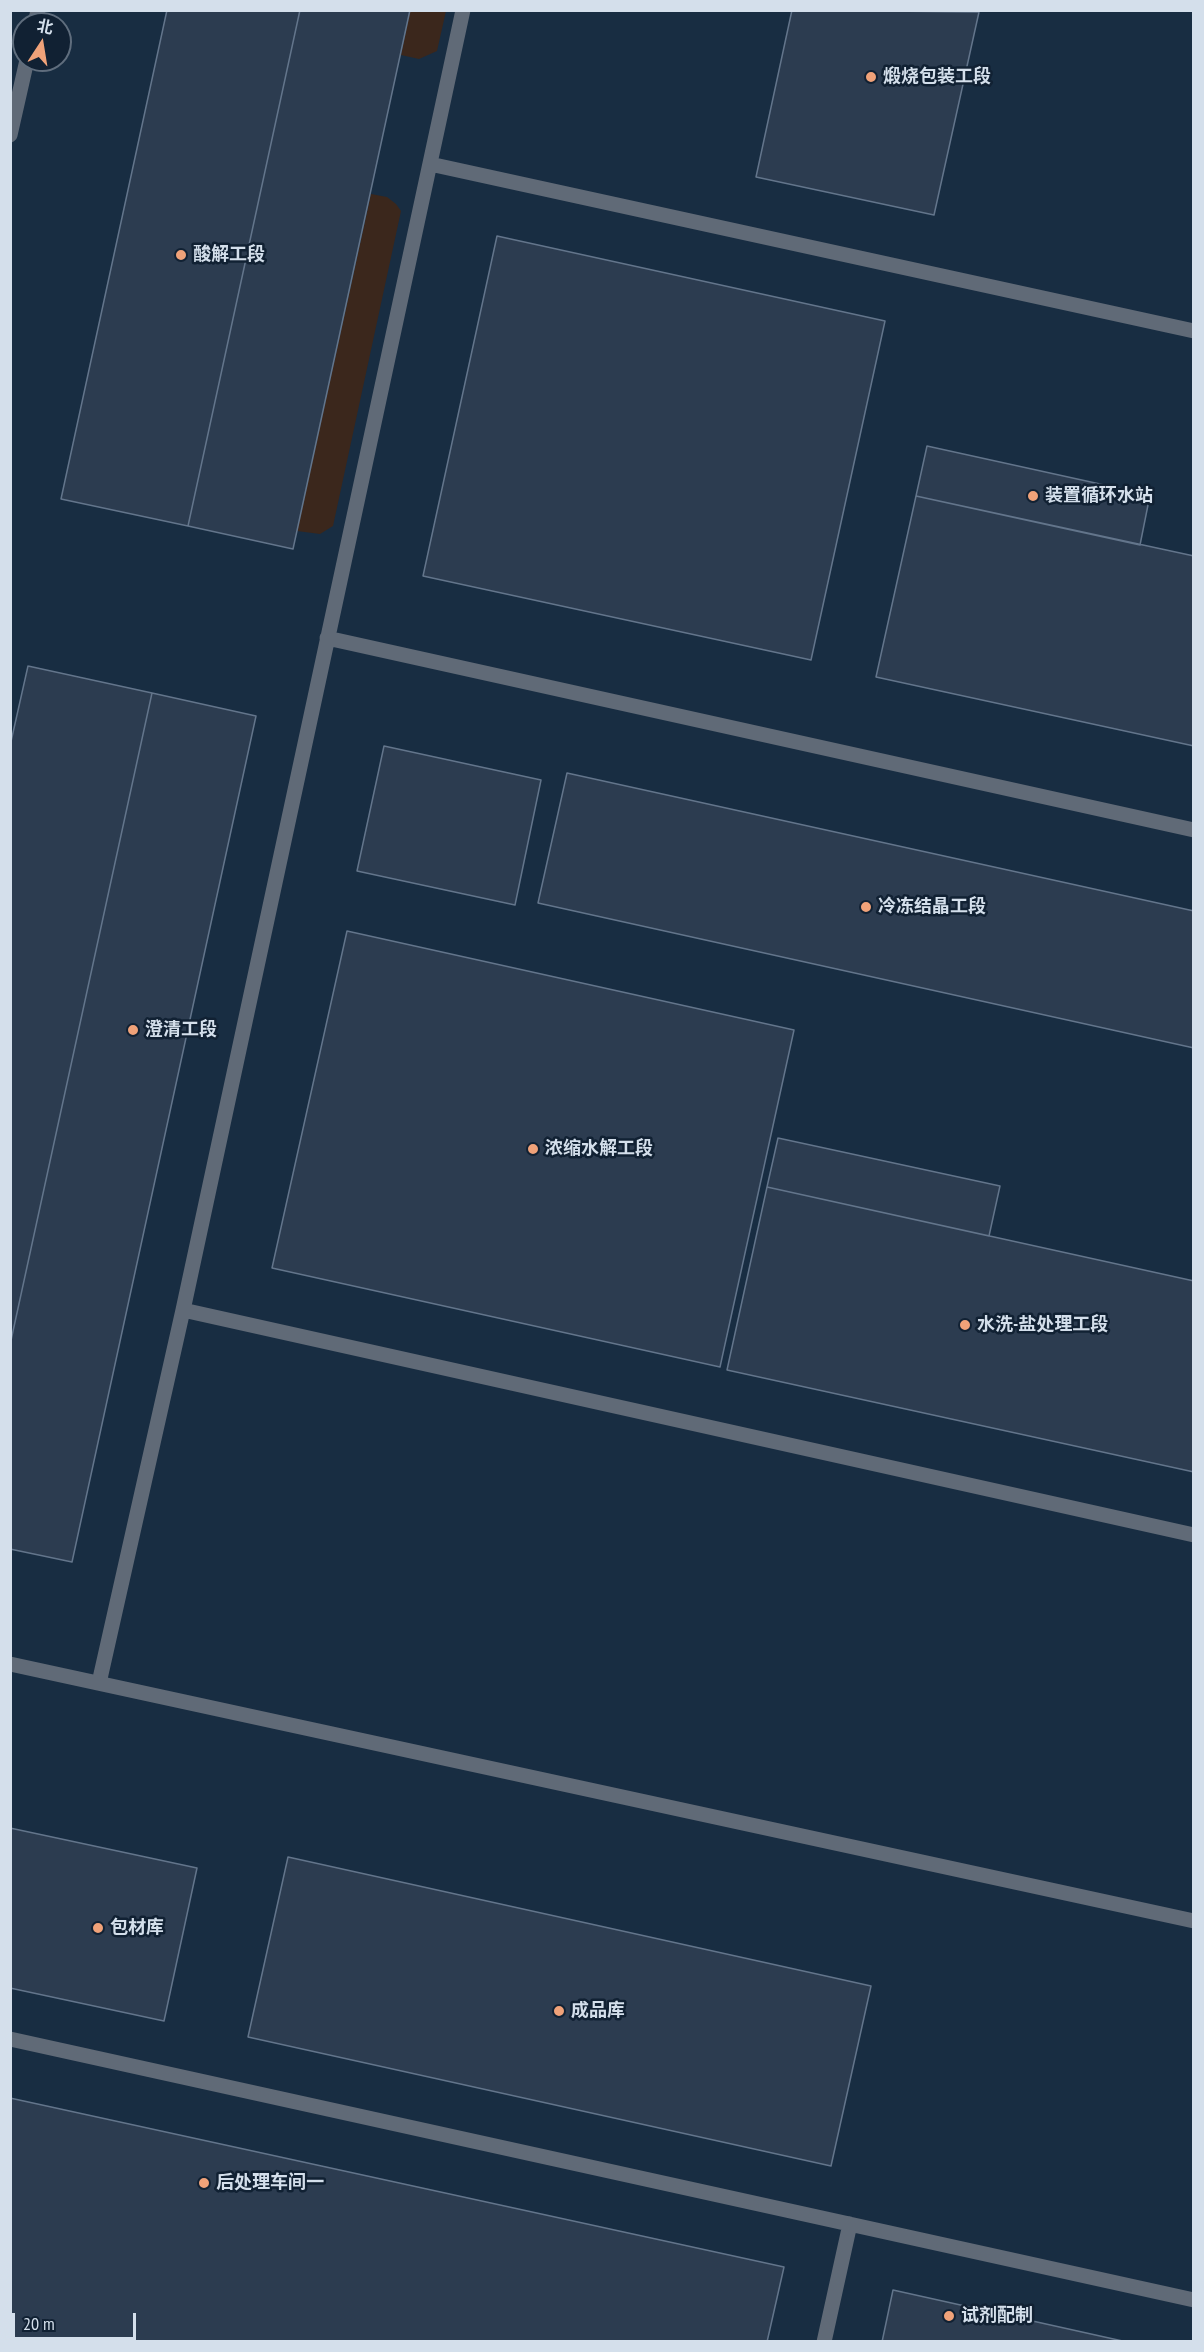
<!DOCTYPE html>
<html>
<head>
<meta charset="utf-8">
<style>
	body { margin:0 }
	#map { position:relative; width:1204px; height:2352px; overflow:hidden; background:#112133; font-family:"PT Sans Narrow","Noto Sans SC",sans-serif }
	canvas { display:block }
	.frame { position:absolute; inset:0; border:12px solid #d4dfeb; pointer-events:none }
	.north { position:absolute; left:12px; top:12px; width:60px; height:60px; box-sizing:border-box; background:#112133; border:2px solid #5f6d7d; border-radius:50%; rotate:12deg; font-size:16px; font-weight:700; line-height:24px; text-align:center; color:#d4dfeb }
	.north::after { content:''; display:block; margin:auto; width:21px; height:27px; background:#f0a279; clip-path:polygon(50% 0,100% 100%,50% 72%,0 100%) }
	.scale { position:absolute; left:12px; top:2313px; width:124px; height:27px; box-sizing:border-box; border:3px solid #d4dfeb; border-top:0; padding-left:8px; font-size:18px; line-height:21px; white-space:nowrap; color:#d4dfeb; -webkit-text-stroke:4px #112133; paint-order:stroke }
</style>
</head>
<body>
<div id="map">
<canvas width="1204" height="2352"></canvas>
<div class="frame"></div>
<div class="north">北</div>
<div class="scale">20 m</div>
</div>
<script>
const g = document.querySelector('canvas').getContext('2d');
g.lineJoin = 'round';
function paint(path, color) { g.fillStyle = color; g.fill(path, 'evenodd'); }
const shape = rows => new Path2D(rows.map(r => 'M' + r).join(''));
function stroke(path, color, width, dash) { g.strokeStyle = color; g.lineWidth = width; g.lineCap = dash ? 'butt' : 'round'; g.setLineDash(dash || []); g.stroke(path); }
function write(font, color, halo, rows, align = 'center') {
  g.font = font + ' "PT Sans Narrow","Noto Sans SC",sans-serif'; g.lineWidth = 5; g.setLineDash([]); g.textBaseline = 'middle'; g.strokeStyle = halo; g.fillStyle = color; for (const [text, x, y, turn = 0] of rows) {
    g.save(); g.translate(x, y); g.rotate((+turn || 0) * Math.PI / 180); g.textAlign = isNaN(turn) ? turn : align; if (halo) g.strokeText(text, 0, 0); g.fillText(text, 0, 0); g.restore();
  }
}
const built = shape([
	[11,11,1193,11,1193,2341,11,2341],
	[24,24,60,24,60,60,24,60]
]);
const green = shape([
	[410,11,446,11,437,51,419,59,401,55],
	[371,194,387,197,396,204,401,211,333,526,320,534,297,531]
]);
const building = shape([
	[167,10,300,10,188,526,61,499,167,10],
	[300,10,410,10,293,549,188,526,300,10],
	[792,10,979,12,934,215,756,177,792,10],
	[497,236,885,321,811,660,423,576,497,236],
	[927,446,1150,495,1140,545,916,496,927,446],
	[916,496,1194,556,1194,746,876,677,916,496],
	[28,666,152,693,10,1345,10,746,28,666],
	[152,693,256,716,72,1562,10,1549,10,1345,152,693],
	[384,746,541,780,515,905,357,871,384,746],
	[567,773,1194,911,1194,1048,538,903,567,773],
	[347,931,794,1030,720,1367,272,1268,347,931],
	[778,1138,1000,1186,989,1236,767,1187,778,1138],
	[767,1187,1194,1281,1194,1472,727,1370,767,1187],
	[10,1828,197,1868,164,2021,10,1988,10,1828],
	[288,1857,871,1986,831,2166,248,2037,288,1857],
	[10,2098,784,2267,767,2342,10,2342,10,2098],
	[893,2290,1127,2342,882,2342,893,2290]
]);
const minor = shape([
	[35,24,38,10],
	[10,135,27,60],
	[430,164,1194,331],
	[327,638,1194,830],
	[183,1310,1194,1535],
	[10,1664,1194,1921],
	[99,1683,183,1310,463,10],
	[10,2039,1194,2300],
	[824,2342,850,2224]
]);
const markers = [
	[871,77,6,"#f0a279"],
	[181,255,6,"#f0a279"],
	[1033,496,6,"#f0a279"],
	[866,907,6,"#f0a279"],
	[133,1030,6,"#f0a279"],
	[533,1149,6,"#f0a279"],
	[965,1325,6,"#f0a279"],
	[98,1928,6,"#f0a279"],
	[559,2011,6,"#f0a279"],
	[204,2183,6,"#f0a279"],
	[949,2316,6,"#f0a279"]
];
const poiNames = [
	["煅烧包装工段",883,77],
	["酸解工段",193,255],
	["装置循环水站",1045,496],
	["冷冻结晶工段",878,907],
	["澄清工段",145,1030],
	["浓缩水解工段",545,1149],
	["水洗-盐处理工段",977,1325],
	["包材库",110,1928],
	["成品库",571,2011],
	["后处理车间一",216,2183],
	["试剂配制",961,2316]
];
paint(built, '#182d42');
paint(green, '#3b271c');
paint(building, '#2c3c50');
stroke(building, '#63758b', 1.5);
stroke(minor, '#606a77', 15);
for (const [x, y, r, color] of markers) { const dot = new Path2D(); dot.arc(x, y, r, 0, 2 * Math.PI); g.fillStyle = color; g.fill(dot); stroke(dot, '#112133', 2); }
write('bold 18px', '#d4dfeb', '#112133', poiNames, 'left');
</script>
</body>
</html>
